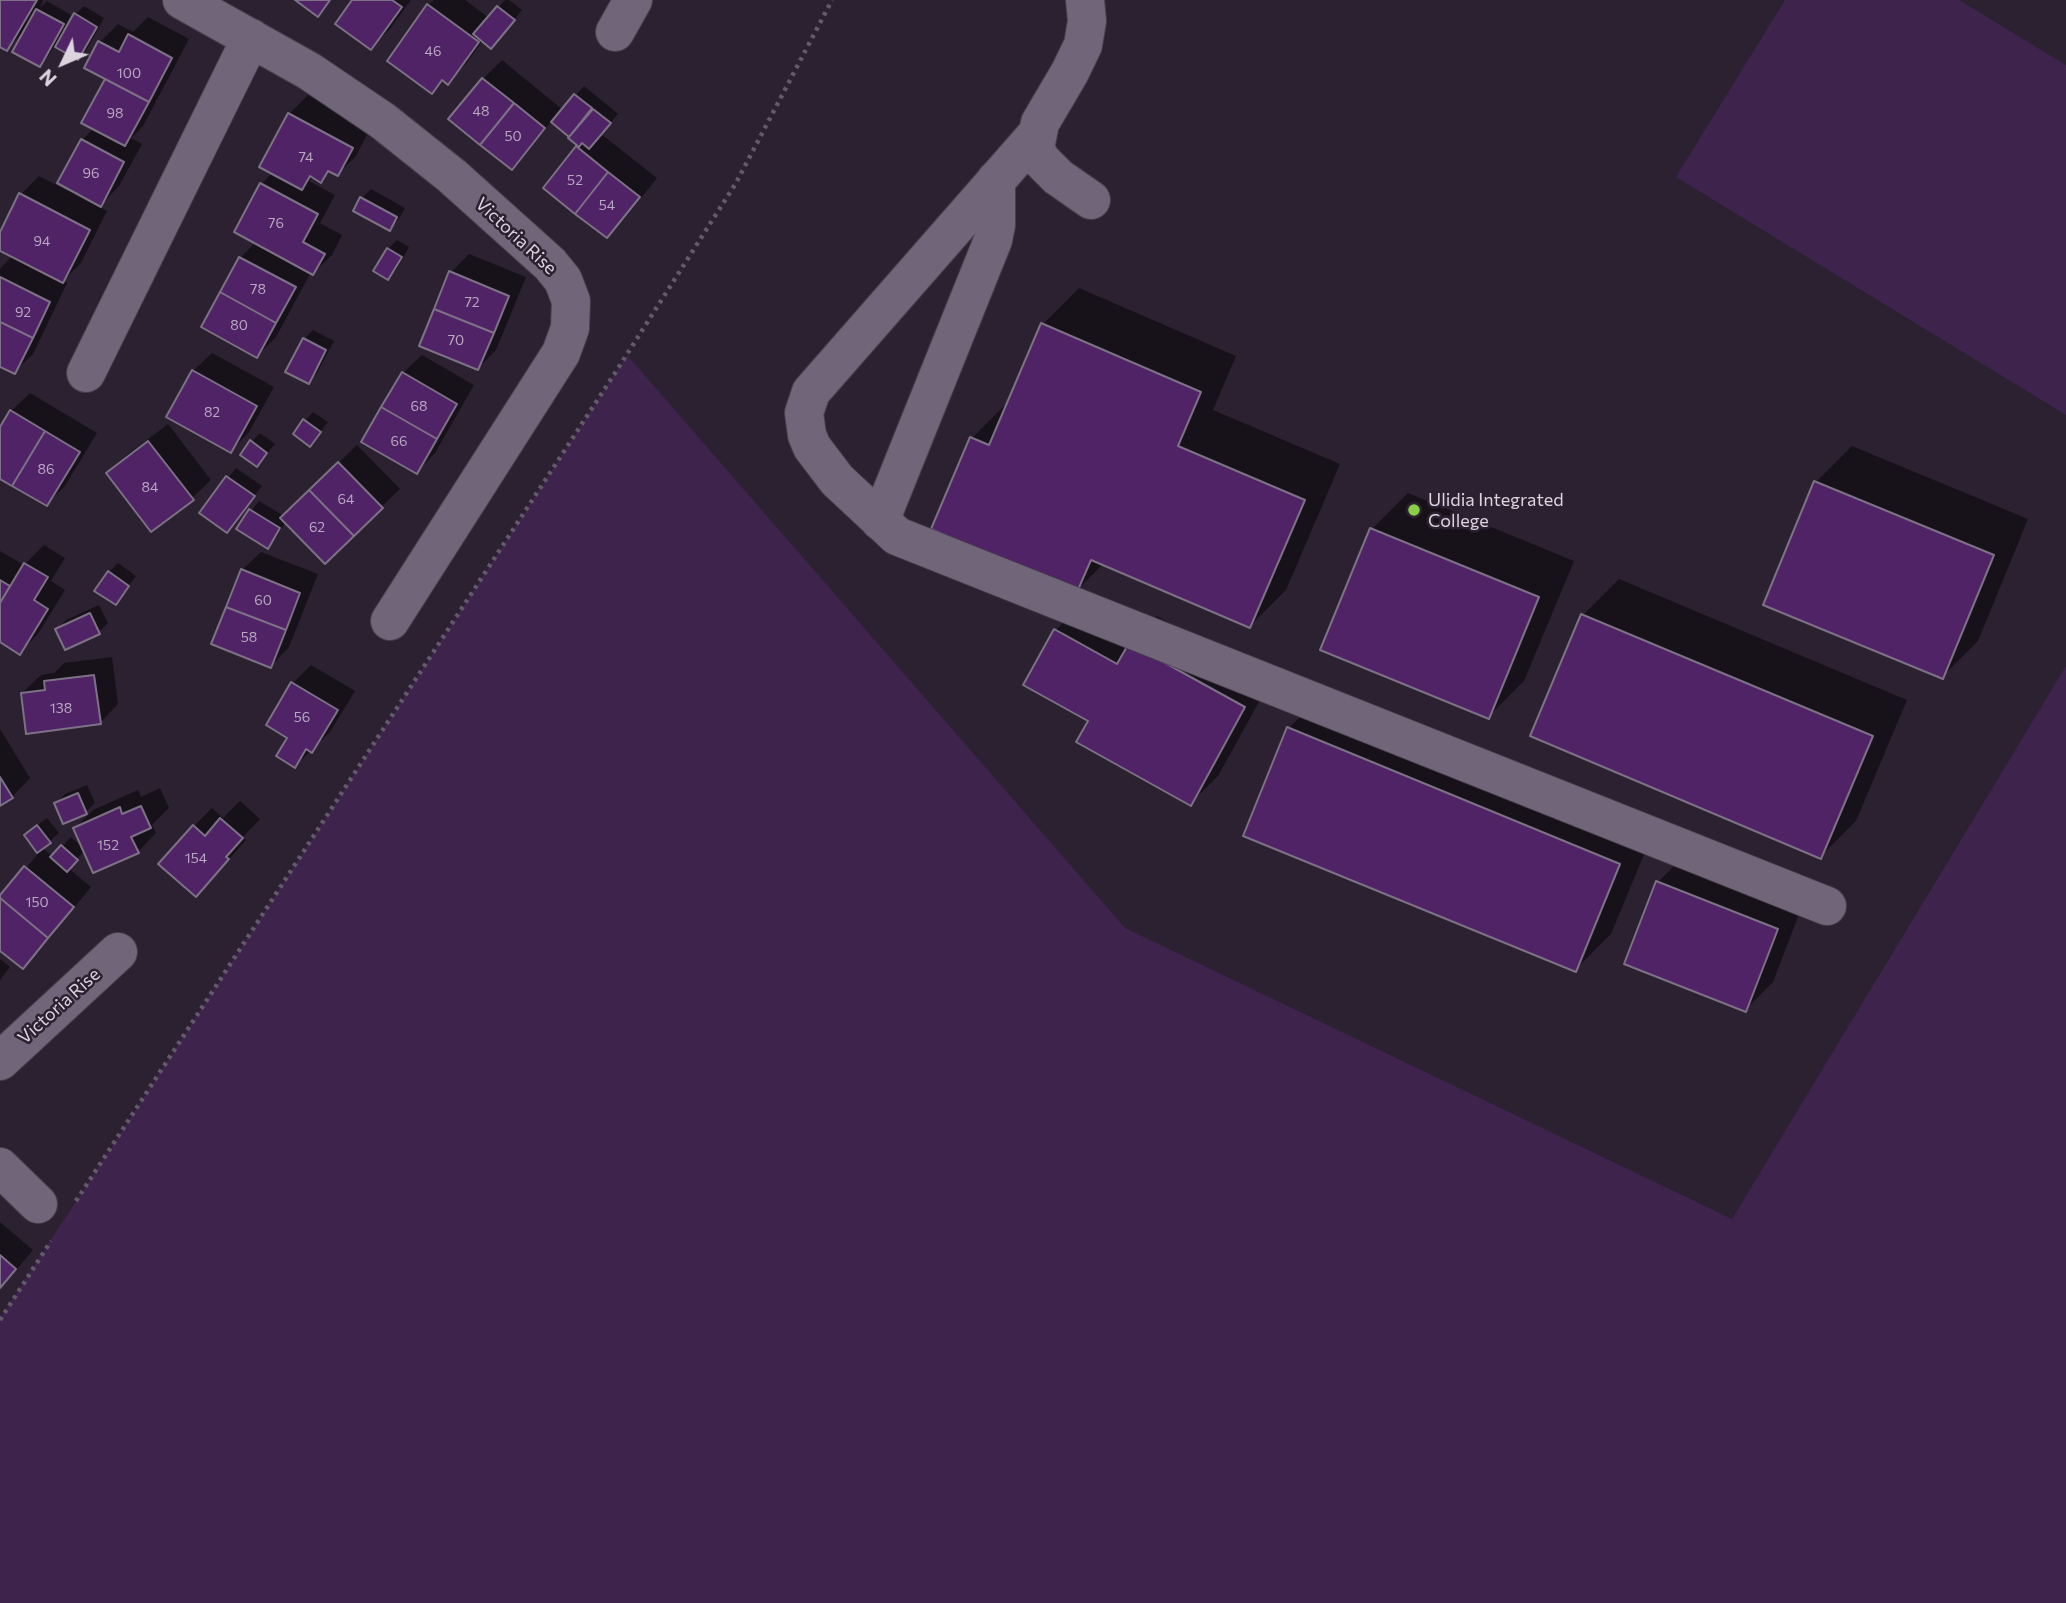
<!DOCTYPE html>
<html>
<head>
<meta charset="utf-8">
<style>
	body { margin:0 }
	#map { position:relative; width:2066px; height:1603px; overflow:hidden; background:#2b2131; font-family:Commissioner,sans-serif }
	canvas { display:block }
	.north { position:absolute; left:28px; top:28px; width:70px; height:70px; -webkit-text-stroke:5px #2b2131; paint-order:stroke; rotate:226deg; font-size:19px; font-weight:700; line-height:28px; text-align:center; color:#dbd4df }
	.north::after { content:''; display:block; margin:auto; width:24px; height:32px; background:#dbd4df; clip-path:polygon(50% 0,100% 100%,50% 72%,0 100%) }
</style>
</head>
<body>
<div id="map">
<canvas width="2066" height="1603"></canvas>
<div class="north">N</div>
</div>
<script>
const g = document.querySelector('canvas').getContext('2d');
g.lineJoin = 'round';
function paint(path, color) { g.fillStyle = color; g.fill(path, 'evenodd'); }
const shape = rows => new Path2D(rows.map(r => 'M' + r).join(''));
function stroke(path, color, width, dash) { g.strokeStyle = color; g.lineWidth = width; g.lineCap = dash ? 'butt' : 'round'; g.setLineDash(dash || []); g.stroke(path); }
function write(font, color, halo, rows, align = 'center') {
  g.font = font + ' Commissioner,sans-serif'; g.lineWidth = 5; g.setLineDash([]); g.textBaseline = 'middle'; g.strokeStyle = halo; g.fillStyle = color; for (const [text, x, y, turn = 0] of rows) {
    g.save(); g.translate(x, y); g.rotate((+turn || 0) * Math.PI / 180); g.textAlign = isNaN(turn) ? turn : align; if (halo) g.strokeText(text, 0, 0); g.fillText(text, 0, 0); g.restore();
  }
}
const green = shape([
	[1785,0,1959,0,2066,65,2066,415,1676,177],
	[627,355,1125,928,1732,1219,2066,666,2066,1603,0,1603,0,1318]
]);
const shadow = shape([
	[0,0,43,0,40,8,47,1,71,15,63,30,66,31,76,14,84,6,104,18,87,49,78,58,55,45,48,56,40,65,25,30,7,49,0,45],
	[354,0,411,0,390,29,371,48],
	[434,0,465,0,489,18,505,0,509,0,522,10,500,38,483,40,466,64,448,82,444,79,432,92,428,5],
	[148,17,189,39,143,126,131,138,142,144,119,186,99,207,107,211,81,263,63,281,67,283,33,354,14,372,0,365,0,269,13,255,0,249,0,235,21,194,39,176,68,191,82,140,94,128,84,123,107,78,100,42,118,24,133,32],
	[502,60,563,110,584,86,618,114,601,134,657,178,625,218,607,236,545,188,580,146,552,121,512,168,451,119,483,79],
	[308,95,370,129,356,156,338,174,331,170,321,180,314,176,309,181,335,195,320,223,342,235,332,255,313,273,311,272,276,337,257,356,203,327,240,258,256,242,236,231,262,184,273,172,261,166,289,114],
	[371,189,405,208,398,220,389,229,362,198],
	[397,240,409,247,397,269,388,278,376,270,388,249],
	[469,254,526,277,496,350,478,368,451,272],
	[1079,288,1236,356,1213,410,1340,464,1286,590,1250,626,1104,563,1077,590,972,438,1008,402,1043,324],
	[313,330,334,341,317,373,309,382,304,339],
	[212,353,274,387,249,432,231,451,193,371],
	[422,355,474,385,435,453,417,472,403,373],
	[30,393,97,433,65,486,47,504,0,477,0,431,11,411],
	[313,412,328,422,310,445,305,421],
	[168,424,211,480,192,498,108,474,127,455],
	[260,433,275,444,257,465,251,442],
	[357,445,400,489,325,561,286,521,276,538,267,546,239,528,259,501,284,516],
	[1852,446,2028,519,1978,641,1942,677,1816,482],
	[236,468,262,486,227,531,201,512],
	[1408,493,1574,561,1524,681,1488,717,1322,649,1372,529],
	[44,545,65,558,51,581,65,590,38,634,20,652,0,641,0,551,24,565],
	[261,552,318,574,289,647,271,666,242,570],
	[118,563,136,576,116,603,109,572],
	[1619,579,1907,700,1856,821,1820,857,1583,615],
	[1083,603,1140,634,1157,616,1271,680,1218,776,1190,804,1090,720,1056,630],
	[1062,632,1125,667,1124,670,1062,636],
	[99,605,108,623,99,632,57,629,66,620],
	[112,657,118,704,100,723,22,693,41,675,54,673,64,663],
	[311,665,355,691,330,732,295,766,289,737,293,683],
	[1325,692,1655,828,1611,934,1575,970,1289,728],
	[0,729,30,778,12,797,0,804],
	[87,785,95,803,86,812,56,803,65,794],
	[160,788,169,808,152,825,156,833,138,852,85,850,68,868,91,887,41,948,23,967,0,948,0,898,39,853,27,836,35,827,47,818,59,833,42,848,53,856,71,837,85,850,75,828,93,810,138,790,141,797],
	[240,801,260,819,243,837,246,840,214,876,194,826,212,808,223,818],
	[1685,855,1804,901,1773,982,1745,1010,1658,882],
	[0,959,10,967,0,980],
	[0,1222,33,1250,0,1289]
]);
const building = shape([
	[0,0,37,0,7,51,0,47,0,0],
	[295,0,330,0,318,17,295,0],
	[352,0,392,0,402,7,371,50,335,24,352,0],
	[427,4,479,42,448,85,442,80,432,94,387,61,427,4],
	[497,6,515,20,491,49,473,34,497,6],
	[36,9,64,24,40,67,12,52,36,9],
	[74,13,97,27,78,60,55,47,74,13],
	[128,34,172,58,149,102,84,68,98,41,119,52,128,34],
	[482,78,514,103,480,145,448,119,482,78],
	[105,79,149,102,125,146,81,123,105,79],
	[574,94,592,108,569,137,551,122,574,94],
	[514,103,545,128,512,170,480,145,514,103],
	[593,109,611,123,589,149,582,143,579,147,568,138,593,109],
	[288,113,353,148,338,176,328,171,321,183,310,176,302,190,259,167,288,113],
	[81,139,124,162,101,207,57,183,81,139],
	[576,146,608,172,575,214,543,188,576,146],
	[608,172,640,197,607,238,575,214,608,172],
	[260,183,318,214,303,242,325,254,313,275,234,232,260,183],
	[19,193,90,230,63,283,0,251,0,232,19,193],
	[360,197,397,217,390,231,353,211,360,197],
	[387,248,402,257,388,280,373,271,387,248],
	[239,257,296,287,276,323,220,292,239,257],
	[449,271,509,296,494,333,434,309,449,271],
	[0,277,50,302,33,338,0,322,0,277],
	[220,292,276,323,257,358,201,327,220,292],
	[434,309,494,333,478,370,419,346,434,309],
	[0,322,33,338,15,374,0,367,0,322],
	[1041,323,1201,392,1178,446,1305,500,1250,628,1091,560,1077,592,931,529,970,437,989,445,1041,323],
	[303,338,326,350,309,384,285,372,303,338],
	[192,370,257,406,231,453,166,417,192,370],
	[402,372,457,404,437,439,381,407,402,372],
	[381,407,437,439,417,474,361,442,381,407],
	[10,410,45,431,12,486,0,479,0,427,10,410],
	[303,419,321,432,310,447,293,434,303,419],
	[45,431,80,452,47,506,12,486,45,431],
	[250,440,267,453,257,467,240,455,250,440],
	[148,441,194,500,151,532,106,473,148,441],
	[338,462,383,508,354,536,309,490,338,462],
	[226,476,255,496,227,533,199,513,226,476],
	[1814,481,1994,555,1943,679,1763,605,1814,481],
	[309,490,354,536,325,564,280,518,309,490],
	[249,509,280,528,268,549,236,529,249,509],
	[1370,528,1539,597,1489,719,1320,650,1370,528],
	[24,563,48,577,34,600,48,609,20,655,0,642,0,603,24,563],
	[241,569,300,593,286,630,226,607,241,569],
	[108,571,129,586,116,605,94,591,108,571],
	[0,580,10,586,0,603,0,580],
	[226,607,286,630,271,668,211,644,226,607],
	[90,613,100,634,65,650,55,629,90,613],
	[1581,614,1873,736,1821,859,1530,736,1581,614],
	[1054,629,1117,664,1129,643,1245,707,1191,806,1076,742,1088,721,1023,685,1054,629],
	[94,675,101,724,26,734,21,693,45,690,44,681,94,675],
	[291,682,338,710,312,753,306,749,295,768,276,756,287,738,266,725,291,682],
	[1287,727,1620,864,1576,972,1243,836,1287,727],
	[0,777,13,798,0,806,0,777],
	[78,793,87,814,63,824,54,803,78,793],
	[141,806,151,828,131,837,139,853,93,873,73,828,120,807,122,814,141,806],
	[220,818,243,838,226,857,229,859,196,897,158,864,193,825,205,836,220,818],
	[37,825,51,843,37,853,24,835,37,825],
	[61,845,78,860,67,872,50,857,61,845],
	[24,866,74,907,48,938,0,898,0,895,24,866],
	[1656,881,1778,929,1746,1012,1624,964,1656,881],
	[0,898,48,938,23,969,0,951,0,898],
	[0,1255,16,1269,0,1288,0,1255]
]);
const path = shape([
	[76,1201,615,373,736,183,832,0],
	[0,1320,51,1241]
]);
const minor = shape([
	[182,0,309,71,383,121,452,176,550,264,563,280,571,301,570,328,561,353,390,621],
	[1085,0,1087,21,1083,45,1070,72,1040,123,1035,148,1041,160,1058,177,1091,200],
	[615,32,633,0],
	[1036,135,811,392,804,413,807,435,812,447,837,480,897,536,1827,906],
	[86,373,251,38],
	[880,521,993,240,996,225,996,180],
	[0,1061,118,952],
	[0,1167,38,1204]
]);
const markers = [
	[1414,510,7,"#8ace47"]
];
const numberNames = [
	["46",433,51],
	["100",129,73],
	["48",481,111],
	["98",115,113],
	["50",513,136],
	["74",306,157],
	["96",91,173],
	["52",575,180],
	["54",607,205],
	["76",276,223],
	["94",42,241],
	["78",258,289],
	["72",472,302],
	["92",23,312],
	["80",239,325],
	["70",456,340],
	["68",419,406],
	["82",212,412],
	["66",399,441],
	["86",46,469],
	["84",150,487],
	["64",346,499],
	["62",317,527],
	["60",263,600],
	["58",249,637],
	["138",61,708],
	["56",302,717],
	["152",108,845],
	["154",196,858],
	["150",37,902]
];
const streetNames = [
	["Victoria Rise",516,236,43],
	["Victoria Rise",59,1006,-42]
];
const poiNames = [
	["Ulidia Integrated",1428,500],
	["College",1428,521]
];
paint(green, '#3e234d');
paint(shadow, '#0007');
paint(building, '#4f2366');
stroke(building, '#7d7185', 2);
stroke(minor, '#473f4c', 40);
stroke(path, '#645b6a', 4.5, [3.5, 5]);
stroke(minor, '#716679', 38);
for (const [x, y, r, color] of markers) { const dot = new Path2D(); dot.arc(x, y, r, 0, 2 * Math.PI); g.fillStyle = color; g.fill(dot); stroke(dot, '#2b2131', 2.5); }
write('14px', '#b8a8c1', null, numberNames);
write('18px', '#dbd4df', '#2b2131', streetNames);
write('18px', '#dbd4df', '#2b2131', poiNames, 'left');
</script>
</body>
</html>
